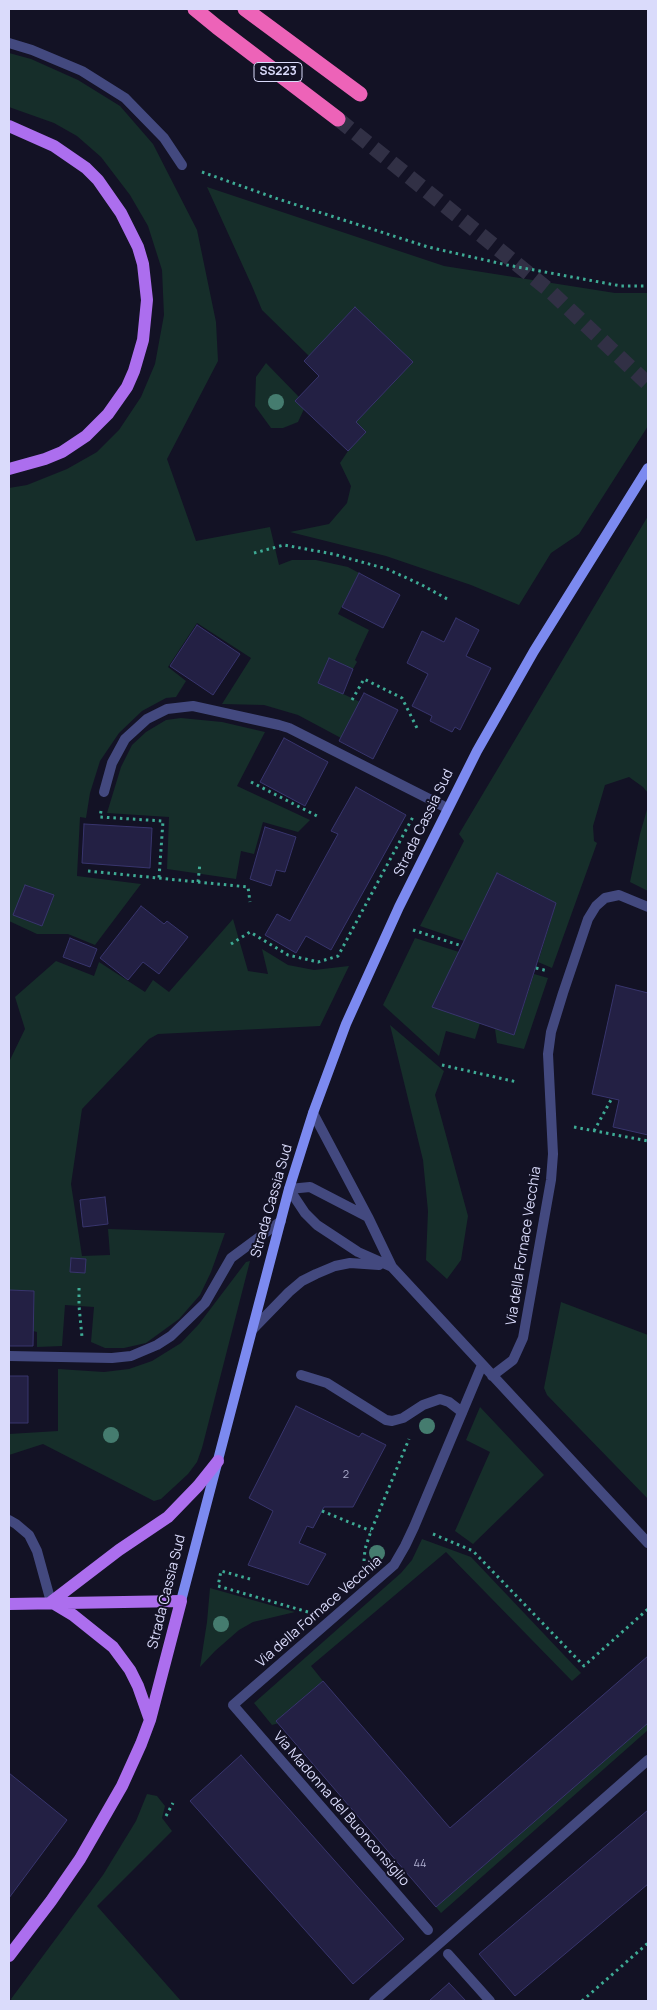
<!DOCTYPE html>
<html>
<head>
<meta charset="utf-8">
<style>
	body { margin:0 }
	#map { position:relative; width:657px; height:2010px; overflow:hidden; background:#131225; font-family:Manrope,sans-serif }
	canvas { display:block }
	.frame { position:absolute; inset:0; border:10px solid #dadbfb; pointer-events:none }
</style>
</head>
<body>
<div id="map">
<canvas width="657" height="2010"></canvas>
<div class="frame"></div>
</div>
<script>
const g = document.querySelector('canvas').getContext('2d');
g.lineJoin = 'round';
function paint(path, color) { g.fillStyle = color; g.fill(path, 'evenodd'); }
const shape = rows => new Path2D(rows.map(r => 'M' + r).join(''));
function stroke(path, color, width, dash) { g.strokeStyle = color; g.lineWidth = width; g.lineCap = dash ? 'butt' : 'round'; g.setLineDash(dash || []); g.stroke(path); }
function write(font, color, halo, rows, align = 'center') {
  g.font = font + ' Manrope,sans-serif'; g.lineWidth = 4; g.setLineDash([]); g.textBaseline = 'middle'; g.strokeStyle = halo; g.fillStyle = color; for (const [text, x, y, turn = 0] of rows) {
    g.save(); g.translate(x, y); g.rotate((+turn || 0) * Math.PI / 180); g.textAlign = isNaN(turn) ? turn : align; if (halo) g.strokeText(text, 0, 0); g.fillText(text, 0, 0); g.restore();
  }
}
const green = shape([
	[9,53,31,59,78,80,120,106,153,144,197,230,216,322,218,361,167,459,196,541,270,527,279,565,292,560,316,560,348,567,359,573,338,614,369,630,355,660,357,662,353,669,329,659,318,682,360,702,341,738,298,715,264,705,222,704,251,658,197,623,168,667,186,681,176,697,166,698,142,711,119,733,100,761,90,793,86,818,80,817,77,876,141,884,95,945,68,934,37,934,9,921,9,488,27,485,67,469,97,452,119,430,141,397,155,364,164,315,162,270,148,226,130,195,101,157,77,136,54,123,9,107],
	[207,187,444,266,615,293,648,293,648,426,579,534,551,553,519,605,471,585,386,556,290,532,329,524,347,503,351,486,340,463,348,451,366,432,356,422,413,362,355,307,309,356,262,310,252,286],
	[266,363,299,397,304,409,298,422,283,428,271,428,255,406,256,377],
	[648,516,648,793,643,787,629,777,605,785,593,826,594,841,597,843,552,968,538,962,556,903,498,873,464,941,420,926,464,841,459,834],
	[181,718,222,722,265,732,237,786,310,820,298,832,263,822,254,854,241,851,236,879,167,869,169,817,107,813,121,767,132,745,146,732,166,720],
	[648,806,648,891,630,882,640,834],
	[233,919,248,971,268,974,262,949,288,965,314,970,349,966,320,1026,158,1034,149,1039,82,1109,71,1184,82,1256,110,1255,108,1229,225,1233,211,1272,200,1295,179,1319,146,1343,124,1348,105,1348,91,1342,94,1307,65,1305,62,1346,37,1347,37,1332,33,1331,34,1291,9,1290,9,1062,25,1029,15,997,56,961,94,976,99,962,145,992,153,980,169,992],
	[415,938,459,952,480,1023,475,1039,446,1031,439,1056,383,1005],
	[534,974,548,978,524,1049,497,1043,495,1029,514,1035],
	[390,1025,444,1071,435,1095,468,1216,461,1260,447,1279,426,1260,428,1211,423,1160],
	[250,1261,202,1448,197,1462,188,1474,161,1499,154,1501,43,1444,9,1455,9,1434,58,1431,58,1369,104,1372,129,1369,152,1361,181,1343,199,1324,246,1262],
	[561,1302,648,1335,648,1499,547,1395,544,1388],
	[480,1407,544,1475,473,1544,455,1531,490,1452,466,1440],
	[422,1539,471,1557,581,1673,572,1681,446,1552,311,1666,323,1681,276,1721,279,1723,272,1725,254,1703,401,1573,412,1560],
	[210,1588,295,1612,253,1622,239,1630,215,1651,200,1667,207,1622],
	[648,1723,648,1730,441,1913,436,1907],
	[147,1794,157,1796,165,1806,162,1818,172,1831,97,1906,181,2001,12,2001,11,1999,103,1875,136,1821]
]);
const building = shape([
	[355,307,413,362,356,422,366,432,348,451,295,401,319,376,304,361,355,307],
	[359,573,400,595,383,628,342,607,359,573],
	[456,618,479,630,466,656,491,668,460,730,455,727,452,732,430,721,432,716,412,706,428,674,407,663,422,631,444,642,456,618],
	[197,625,240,654,213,695,170,666,197,625],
	[329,658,353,669,343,694,318,683,329,658],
	[364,693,398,710,373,759,339,741,364,693],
	[284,738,328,762,305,806,260,782,284,738],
	[356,787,406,815,331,950,306,936,296,953,265,935,277,914,290,921,338,834,331,831,356,787],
	[84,824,152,828,150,868,82,863,84,824],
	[265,827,296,837,285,872,276,870,271,886,250,879,265,827],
	[497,873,556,903,514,1035,432,1007,497,873],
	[25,885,54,895,42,926,13,915,25,885],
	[141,906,164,924,167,921,188,937,159,974,143,962,128,980,100,958,141,906],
	[70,938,97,949,90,967,63,957,70,938],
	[616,985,648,993,648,991,648,1135,613,1127,619,1100,592,1094,616,985],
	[105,1197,108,1224,83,1227,80,1200,105,1197],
	[71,1258,86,1259,85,1273,70,1272,71,1258],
	[9,1290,34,1291,33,1346,9,1346,9,1290],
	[9,1376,28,1376,28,1423,9,1423,9,1376],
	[296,1406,359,1437,362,1433,386,1445,353,1507,324,1507,313,1528,307,1526,299,1543,326,1554,308,1585,248,1565,273,1511,249,1498,296,1406],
	[648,1656,648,1723,436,1907,276,1721,323,1681,450,1828,648,1656],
	[241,1755,404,1939,353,1984,190,1801,241,1755],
	[9,1773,67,1820,9,1898,9,1773],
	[648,1810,648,1884,515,1996,479,1954,648,1810],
	[449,1983,466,2001,429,2001,449,1983]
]);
const highwayTunnel = shape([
	[338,119,550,291,648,384]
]);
const path = shape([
	[202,172,278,199,428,247,507,265,621,286,648,286],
	[254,553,284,545,333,554,387,569,422,585,449,600],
	[352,700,364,679,402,698,418,730],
	[251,782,317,816],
	[101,811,100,817,163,821,159,878],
	[88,871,248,887,250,902],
	[198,882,200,863],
	[413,930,462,946],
	[231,944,250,932,288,955,318,962,338,956,414,815],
	[536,968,548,971],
	[442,1065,517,1082],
	[574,1127,648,1141],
	[594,1131,612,1098],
	[79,1288,79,1306,82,1337],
	[322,1511,371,1531],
	[433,1534,473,1551,584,1666,648,1609],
	[364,1561,365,1549,371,1531,409,1439],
	[250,1579,221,1571,218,1586,308,1612],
	[166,1816,173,1803],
	[582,2001,648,1943]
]);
const lane = shape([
	[9,43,32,50,82,71,125,98,164,138,182,165],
	[104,792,112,763,125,739,147,719,167,709,193,706,279,725,289,728,447,808],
	[9,1356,112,1358,131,1356,157,1345,171,1336,205,1303,231,1258,281,1221],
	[301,1375,327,1383,386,1420,392,1421,403,1418,423,1405,440,1399,449,1402,462,1412],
	[9,1520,16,1524,29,1535,37,1551,51,1602]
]);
const street = shape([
	[313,1113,368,1217,392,1267,648,1543],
	[368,1217,310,1187,289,1189,305,1213,317,1225,358,1252,392,1267],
	[253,1329,289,1292,302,1281,316,1274,335,1266,350,1263,379,1265],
	[492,1376,513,1360,523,1338,551,1180,553,1154,548,1054,551,1032,563,993,588,919,596,906,605,898,619,895,648,907],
	[428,1930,233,1705,394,1565,405,1546,414,1527,482,1365],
	[448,1954,490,2001],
	[374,2001,648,1760]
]);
const secondary = shape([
	[181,1601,289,1189,313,1113,346,1024,399,907,477,751,534,651,648,468]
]);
const primary = shape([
	[9,126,54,146,86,168,98,180,121,213,138,247,143,264,147,300,143,340,134,371,127,387,108,414,86,436,62,452,45,459,9,469],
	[51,1602,119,1550,168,1517,198,1486,218,1461],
	[53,1603,73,1615,113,1647,130,1670,138,1686,150,1720],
	[9,1604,181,1601,150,1720,141,1744,122,1786,80,1859,51,1901,9,1956]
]);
const highway = shape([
	[195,9,217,27,338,119],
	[245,9,360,94]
]);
const trees = [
	[276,402],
	[427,1426],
	[111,1435],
	[377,1553],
	[221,1624]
];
const numberNames = [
	["2",346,1475],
	["44",420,1864]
];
const shields = [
	[278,72,48]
];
const shieldNames = [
	["SS223",278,72]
];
const streetNames = [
	["Strada Cassia Sud",424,823,-64],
	["Strada Cassia Sud",272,1201,-74],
	["Via della Fornace Vecchia",524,1246,-81],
	["Strada Cassia Sud",167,1592,-76],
	["Via della Fornace Vecchia",319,1612,-41],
	["Via Madonna del Buonconsiglio",341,1809,49]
];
paint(green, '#162e2a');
paint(building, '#232044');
stroke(building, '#38356d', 1);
stroke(highwayTunnel, '#313045', 15, [15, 8]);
stroke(path, '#3eab95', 3, [2.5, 4]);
stroke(lane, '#43497f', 10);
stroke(street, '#43497f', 10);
stroke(secondary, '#7c8af0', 10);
stroke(primary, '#ac6eee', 12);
stroke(highway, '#ed63b8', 15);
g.fillStyle = '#457c6f';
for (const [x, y] of trees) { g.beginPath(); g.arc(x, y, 8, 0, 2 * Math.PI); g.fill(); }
write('11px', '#acaccd', null, numberNames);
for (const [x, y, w] of shields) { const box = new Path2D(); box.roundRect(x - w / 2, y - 9.5, w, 19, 4); g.fillStyle = '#131225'; g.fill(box); stroke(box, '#dadbfb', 1); }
write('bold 12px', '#dadbfb', null, shieldNames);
write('14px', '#dadbfb', '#131225', streetNames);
</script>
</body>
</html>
